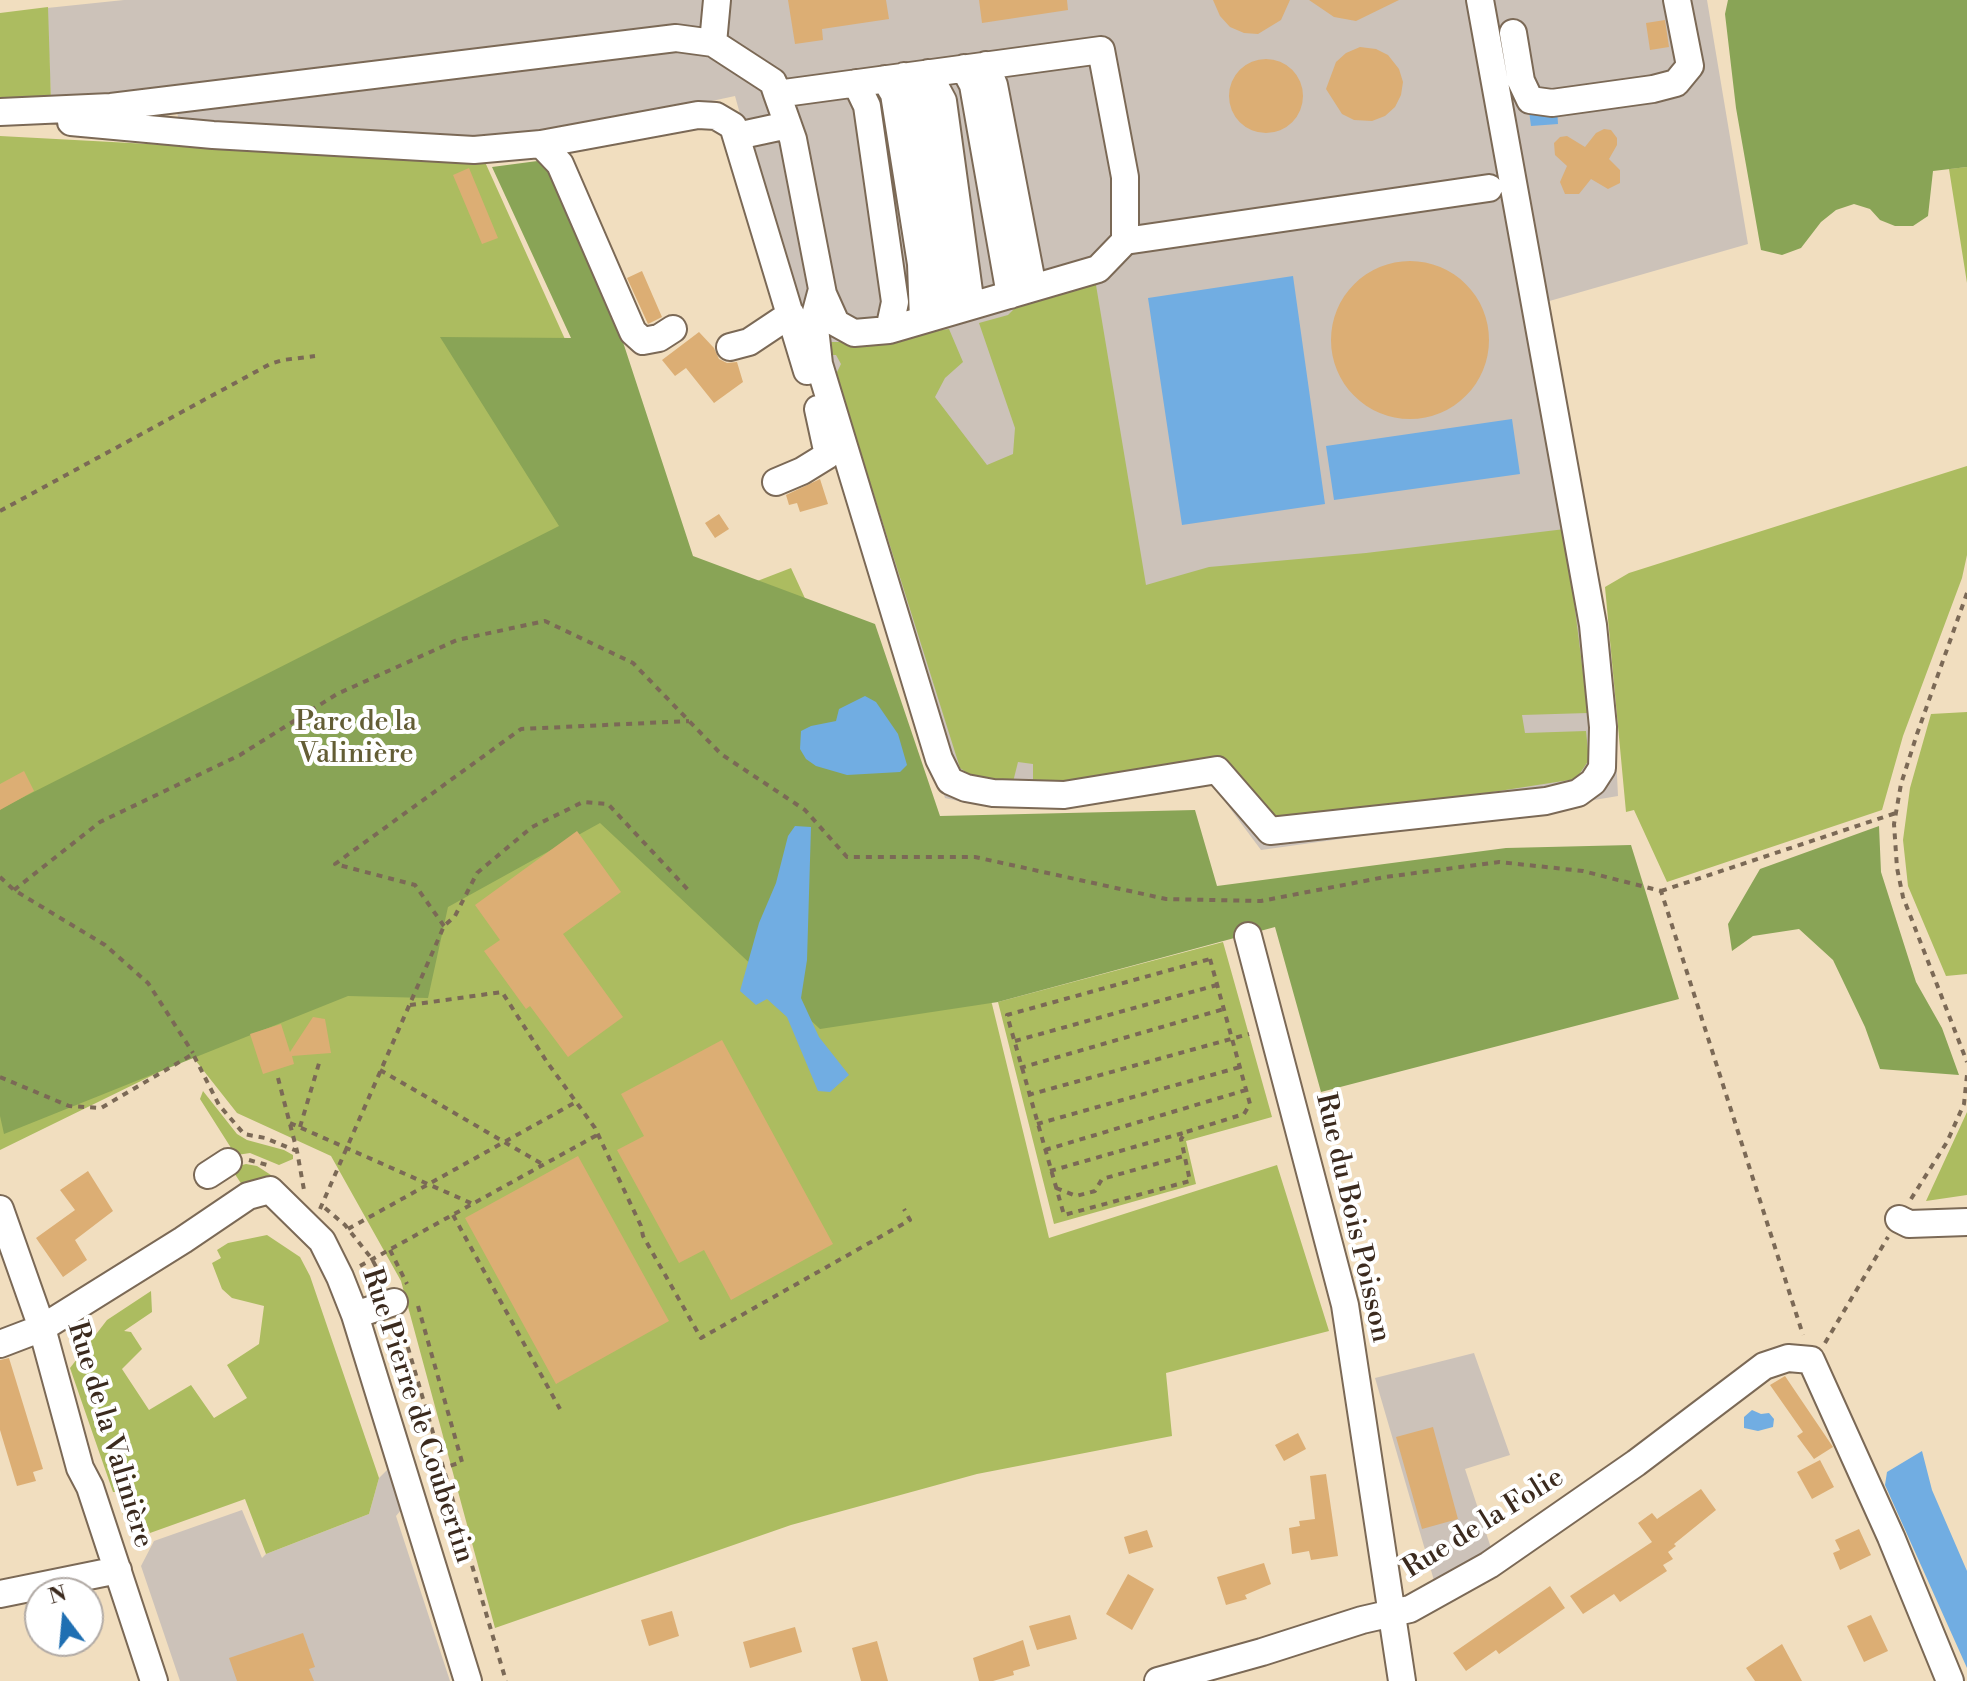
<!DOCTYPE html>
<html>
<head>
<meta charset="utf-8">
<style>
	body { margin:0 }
	#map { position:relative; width:1967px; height:1681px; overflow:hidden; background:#f1debf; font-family:"Libre Bodoni",serif }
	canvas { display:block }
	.north { position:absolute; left:24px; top:1577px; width:80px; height:80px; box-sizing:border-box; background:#fff; border:2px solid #b1aaa5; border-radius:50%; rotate:344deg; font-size:22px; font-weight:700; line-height:32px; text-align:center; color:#3b2a1e }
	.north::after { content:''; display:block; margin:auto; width:28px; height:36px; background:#1f6fb2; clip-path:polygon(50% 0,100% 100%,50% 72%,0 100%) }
</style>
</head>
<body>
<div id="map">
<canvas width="1967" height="1681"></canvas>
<div class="north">N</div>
</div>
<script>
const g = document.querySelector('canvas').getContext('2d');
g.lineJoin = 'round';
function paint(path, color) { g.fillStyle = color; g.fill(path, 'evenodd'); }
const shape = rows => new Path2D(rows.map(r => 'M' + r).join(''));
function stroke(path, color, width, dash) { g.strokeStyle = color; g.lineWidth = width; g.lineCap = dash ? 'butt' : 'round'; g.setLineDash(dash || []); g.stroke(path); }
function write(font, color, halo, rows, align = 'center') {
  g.font = font + ' "Libre Bodoni",serif'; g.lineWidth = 8; g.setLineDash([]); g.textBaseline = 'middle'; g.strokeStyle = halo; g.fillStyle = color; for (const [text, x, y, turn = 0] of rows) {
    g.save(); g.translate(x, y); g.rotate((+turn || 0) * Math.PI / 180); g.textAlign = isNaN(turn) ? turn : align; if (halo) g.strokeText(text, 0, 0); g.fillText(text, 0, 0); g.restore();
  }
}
const industrial = shape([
	[124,0,1707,0,1748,244,1546,302,1611,651,1618,796,1469,821,1261,850,1211,783,1158,795,1068,804,967,803,945,798,827,426,735,96,563,133,482,138,179,122,176,107,51,101,47,8],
	[1474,1353,1510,1455,1465,1469,1491,1548,1435,1584,1375,1378],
	[391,1466,406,1504,396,1516,450,1681,180,1681,141,1566,154,1541,242,1510,262,1558,266,1554,369,1514,379,1478]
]);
const green = shape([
	[48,7,51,101,0,101,0,13],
	[0,136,485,162,629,481,690,607,791,568,992,1004,1049,1238,1277,1165,1329,1331,1166,1373,1172,1436,977,1474,791,1525,495,1628,401,1281,331,1156,237,1113,192,1056,0,1150],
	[1967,167,1967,283,1949,169],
	[1095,279,1146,585,1209,567,1366,553,1565,529,1588,713,1522,715,1525,733,1586,731,1589,760,1576,779,1274,826,1215,759,1033,787,1033,764,1018,762,1013,782,973,777,960,768,836,374,841,364,836,355,828,355,826,342,852,342,949,329,963,362,945,378,935,397,987,465,1013,454,1015,428,979,323,1008,315,1026,297],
	[1967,466,1967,555,1962,578,1903,736,1882,810,1667,882,1634,810,1626,812,1605,587,1629,573],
	[1967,712,1967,974,1946,976,1908,886,1903,840,1910,788,1931,714],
	[1223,942,1272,1117,1186,1141,1196,1184,1054,1224,998,1002],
	[203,1091,237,1134,247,1140,284,1150,293,1155,293,1159,279,1165,250,1153,224,1157,233,1151,200,1099],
	[1967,1112,1967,1195,1926,1201],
	[246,1164,257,1166,274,1177,250,1186,242,1185,231,1168],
	[267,1235,300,1257,310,1276,379,1478,369,1514,266,1554,245,1499,150,1533,145,1520,128,1520,123,1515,117,1492,113,1492,70,1368,107,1320,151,1291,152,1312,124,1331,131,1332,142,1349,122,1369,149,1410,191,1385,214,1418,247,1398,227,1365,259,1344,264,1306,232,1298,222,1289,212,1263,221,1258,217,1250,228,1243]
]);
const forest = shape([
	[1728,0,1967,0,1967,167,1933,171,1928,216,1913,226,1895,226,1880,220,1870,209,1854,204,1836,210,1821,222,1801,248,1782,255,1761,250,1736,108,1725,14],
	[545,160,622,339,693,556,875,624,940,816,1195,810,1217,886,1506,848,1631,845,1679,999,1321,1092,1275,927,998,1002,820,1029,600,823,448,907,428,998,348,996,4,1134,0,1116,0,809,559,526,440,337,571,338,492,167],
	[1879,826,1881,872,1916,982,1942,1028,1959,1075,1880,1069,1865,1027,1833,960,1799,929,1753,936,1732,951,1728,924,1760,869]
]);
const water = shape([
	[1557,108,1558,124,1531,126,1529,111],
	[1293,276,1325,504,1182,525,1148,298],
	[1512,419,1520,474,1334,500,1326,446],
	[865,696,876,702,898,734,907,765,900,772,847,775,816,766,806,759,800,749,801,731,811,726,836,721,839,709],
	[795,826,811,827,807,960,801,998,819,1037,849,1075,830,1092,818,1091,787,1017,767,999,756,1005,740,991,759,923,776,883,788,836],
	[1752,1410,1761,1414,1769,1413,1774,1419,1773,1427,1758,1431,1744,1428,1744,1417],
	[1922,1451,1932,1490,1967,1571,1967,1668,1885,1485,1887,1472]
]);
const building = shape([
	[788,0,886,0,889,19,822,29,823,40,795,44],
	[979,0,1067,0,1068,10,982,23],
	[1213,0,1290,0,1281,20,1258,34,1244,33,1230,27,1220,16],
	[1309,0,1399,0,1356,21,1334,17],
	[1665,20,1669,47,1650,50,1646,23],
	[1360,47,1376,49,1388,55,1399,69,1403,82,1401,95,1395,107,1385,116,1372,121,1354,120,1342,114,1326,89,1336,62,1346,53],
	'1229 96a37 37 0 1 1 74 0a37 37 0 1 1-74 0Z',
	[1604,129,1611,130,1617,138,1617,145,1609,159,1620,170,1620,183,1608,189,1591,179,1579,194,1565,194,1560,182,1567,166,1555,155,1554,143,1560,137,1567,136,1585,147,1596,133],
	[469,168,498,238,482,244,453,175],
	'1331 340a79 79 0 1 1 158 0a79 79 0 1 1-158 0Z',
	[642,271,662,317,648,324,627,278],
	[699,332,714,348,719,359,727,363,737,362,743,382,714,403,686,368,675,376,662,360],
	[820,479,828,504,800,512,797,503,789,505,786,495],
	[719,514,729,529,715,538,705,523],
	[24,771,34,791,0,810,0,784],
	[577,831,621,892,563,934,623,1017,568,1057,530,1006,526,1009,484,951,500,940,475,905],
	[313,1017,325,1019,331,1053,292,1056,294,1064,263,1074,250,1034,281,1024,290,1052],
	[722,1040,833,1244,731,1300,704,1250,679,1263,617,1150,644,1136,621,1094],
	[578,1156,669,1321,556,1384,465,1218],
	[88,1171,113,1211,75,1240,87,1260,63,1277,36,1238,75,1210,60,1190],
	[9,1358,43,1469,33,1472,36,1481,17,1486,0,1430,0,1360],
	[1785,1376,1833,1447,1814,1459,1797,1436,1803,1432,1770,1385],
	[1433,1427,1458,1519,1422,1529,1396,1437],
	[1298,1433,1306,1449,1284,1461,1275,1445],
	[1820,1460,1834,1487,1812,1499,1797,1472],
	[1326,1474,1338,1556,1311,1560,1309,1551,1292,1554,1289,1528,1300,1526,1299,1521,1315,1519,1310,1476],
	[1701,1489,1716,1510,1674,1544,1676,1546,1668,1552,1673,1559,1663,1565,1667,1571,1620,1602,1614,1594,1583,1614,1570,1596,1652,1542,1638,1523,1652,1513,1657,1519],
	[1859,1529,1871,1555,1840,1570,1833,1553,1840,1550,1835,1540],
	[1147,1530,1153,1547,1129,1554,1124,1537],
	[1264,1563,1271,1584,1245,1595,1247,1599,1226,1605,1217,1577],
	[1128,1574,1154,1589,1132,1630,1106,1614],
	[1550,1586,1565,1608,1499,1654,1496,1650,1466,1671,1453,1653],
	[672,1611,679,1636,649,1646,641,1620],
	[1070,1615,1077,1639,1037,1650,1029,1626],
	[1871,1615,1888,1651,1864,1662,1847,1626],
	[795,1627,802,1652,750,1668,743,1642],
	[303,1633,315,1667,309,1669,314,1681,237,1681,229,1658],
	[1023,1640,1030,1666,1013,1671,1014,1675,993,1681,979,1681,973,1658],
	[877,1641,888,1681,861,1681,852,1648],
	[1782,1644,1802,1681,1755,1681,1746,1668]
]);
const path = shape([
	[0,511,270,364,283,360,315,356],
	[1967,593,1917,734,1901,784,1894,824,1897,868,1903,897,1967,1062],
	[0,877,14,890,105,945,148,983,193,1053],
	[14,890,100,822,240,755,337,694,457,640,545,621,633,663,721,754,805,810,847,857,975,857,1166,899,1261,901,1385,877,1499,862,1583,871,1661,891,1803,1335],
	[1661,891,1896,813],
	[444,926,415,885,335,864,521,729,689,721],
	[1210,959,1250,1104,1244,1114,1186,1132,1181,1139,1190,1181,1064,1215,1007,1015,1210,959],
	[410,1005,502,992,547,1062,595,1128,641,1226,643,1236,701,1338,910,1220,904,1209],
	[1015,1041,1217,985],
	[1020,1068,1224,1009],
	[380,1070,544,1165],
	[0,1077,69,1106,101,1108,193,1054,219,1105,244,1134,265,1138,297,1151],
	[278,1078,297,1151,304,1190],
	[1028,1095,1249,1034],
	[290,1123,473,1204],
	[1037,1124,1240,1067],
	[300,1127,320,1060],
	[1045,1150,1246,1090],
	[249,1160,271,1166],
	[1050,1171,1183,1133],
	[1056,1188,1076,1196,1095,1191,1102,1179,1184,1156],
	[1911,1199,1947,1142,1964,1104,1967,1075],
	[325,1208,345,1225,372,1259,384,1282],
	[320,1209,444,926,455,916,477,873,532,827,583,802,608,804,691,893],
	[453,1215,560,1409],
	[348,1229,576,1102],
	[390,1250,407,1284],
	[360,1266,599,1134],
	[418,1306,462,1462,427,1473],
	[401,1324,506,1681],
	[1825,1343,1888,1237]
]);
const minor = shape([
	[1513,33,1521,81,1530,100,1552,103,1653,89,1676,83,1690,66,1677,0],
	[713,43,717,0],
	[986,65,994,85,1033,288],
	[964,68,973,85,1010,295],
	[928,73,943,101,971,306],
	[904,76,920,100,940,235,946,313],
	[885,79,894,94,921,264,923,320],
	[856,83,867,106,895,302,889,330],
	[0,112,111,107,676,38,713,43,773,82,777,94,793,139,823,294,836,323,854,333,889,330,1098,269,1125,241,1125,177,1101,50,777,94],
	[71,122,213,135,474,150,541,144,698,115,716,116,733,126,807,371],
	[737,136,788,125],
	[541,144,560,164,633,332,643,341,659,338,673,329],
	[1125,241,1489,188],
	[822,289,814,319,819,364,939,759,950,781,966,788,993,793,1064,795,1217,770,1270,831,1546,801,1578,793,1593,782,1602,768,1603,727,1593,625,1480,0],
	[730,347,749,342,791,314],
	[776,482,802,471,828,455,818,409],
	[1248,936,1345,1305,1402,1681],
	[208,1175,228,1162],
	[0,1209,42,1328,80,1468,90,1487,154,1681],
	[1899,1219,1909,1224,1967,1222],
	[355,1315,394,1302],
	[0,1344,42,1328,183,1240,248,1196,270,1190,322,1241,340,1277,355,1315,468,1681],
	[0,1594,118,1570],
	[1158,1681,1262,1652,1362,1620,1410,1609,1489,1565,1636,1463,1764,1366,1788,1358,1811,1360,1891,1537,1950,1681]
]);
const parkNames = [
	["Parc de la",356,723],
	["Valinière",356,755]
];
const streetNames = [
	["Rue du Bois Poisson",1352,1218,77],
	["Rue Pierre de Coubertin",417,1416,72],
	["Rue de la Valinière",109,1435,73],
	["Rue de la Folie",1484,1524,-32]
];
paint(industrial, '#ccc2b9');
paint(green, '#acbc60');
paint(forest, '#89a456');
paint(water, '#71ade2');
paint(building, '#dcae74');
stroke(minor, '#7b6956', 30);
stroke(path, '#7b6956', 4, [6, 6]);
stroke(minor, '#fff', 26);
write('28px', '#635d35', '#fff', parkNames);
write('28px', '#3b2a1e', '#fff', streetNames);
</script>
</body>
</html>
